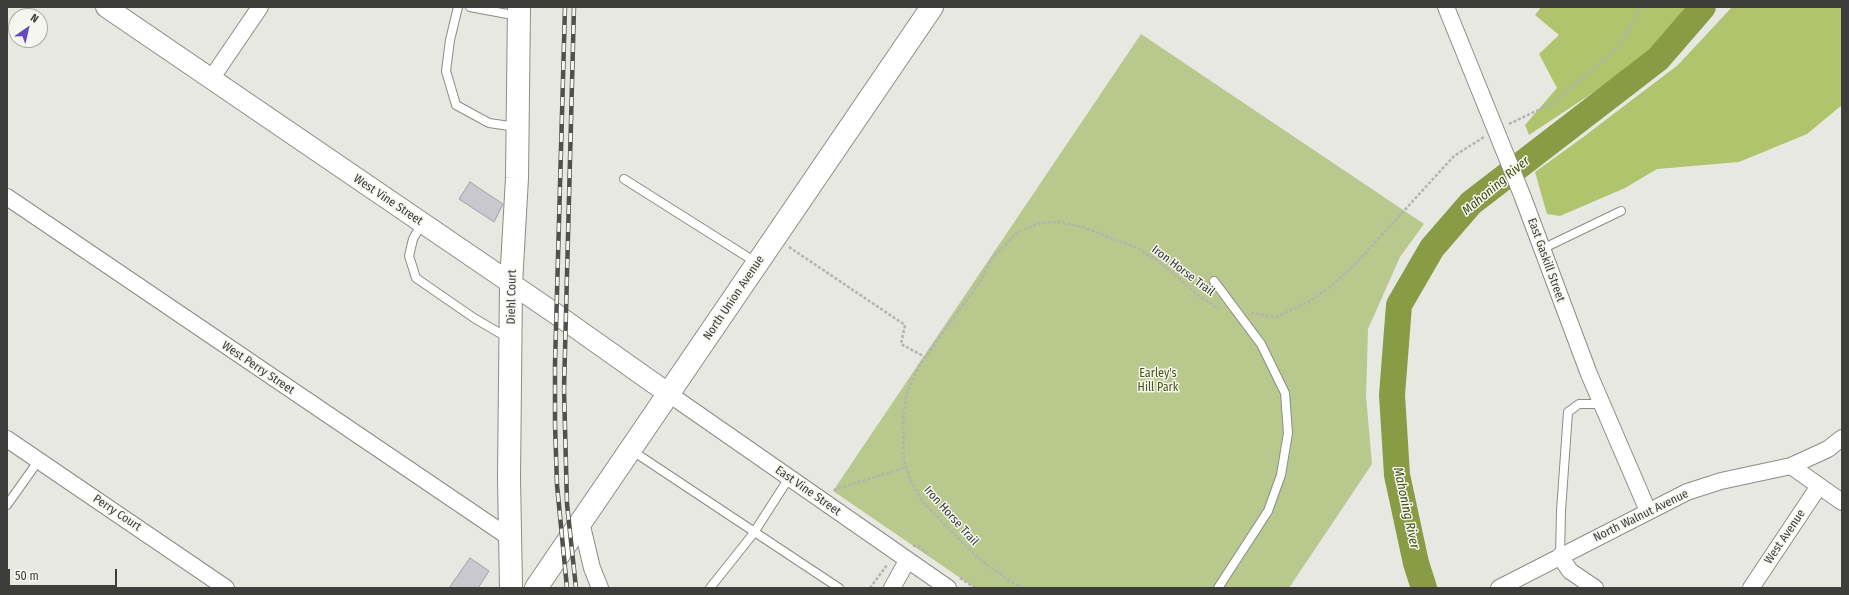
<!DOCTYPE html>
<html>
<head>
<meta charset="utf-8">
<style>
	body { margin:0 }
	#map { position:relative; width:1849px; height:595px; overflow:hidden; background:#e7e8e2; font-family:"Fira Sans Condensed",sans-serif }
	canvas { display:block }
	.frame { position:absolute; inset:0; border:8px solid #3d3d3b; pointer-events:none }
	.north { position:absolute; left:8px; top:8px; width:40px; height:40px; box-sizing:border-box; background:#f4f6ef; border:1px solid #abaca7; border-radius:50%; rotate:34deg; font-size:11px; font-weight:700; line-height:16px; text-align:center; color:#3d3d3b }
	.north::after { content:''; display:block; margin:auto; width:14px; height:18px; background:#6549c1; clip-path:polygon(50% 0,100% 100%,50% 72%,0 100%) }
	.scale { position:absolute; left:8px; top:569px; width:109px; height:18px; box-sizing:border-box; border:2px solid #3d3d3b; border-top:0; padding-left:5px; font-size:12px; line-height:14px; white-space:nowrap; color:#3d3d3b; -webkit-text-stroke:3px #f4f6ef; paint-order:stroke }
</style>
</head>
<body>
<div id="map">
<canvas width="1849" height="595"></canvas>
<div class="frame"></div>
<div class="north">N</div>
<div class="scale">50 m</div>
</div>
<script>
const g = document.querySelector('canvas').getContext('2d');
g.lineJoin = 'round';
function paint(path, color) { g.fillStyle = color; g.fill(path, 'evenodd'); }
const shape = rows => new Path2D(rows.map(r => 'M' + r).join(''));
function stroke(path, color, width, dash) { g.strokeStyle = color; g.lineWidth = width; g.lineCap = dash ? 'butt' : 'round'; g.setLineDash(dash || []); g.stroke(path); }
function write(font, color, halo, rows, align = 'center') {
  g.font = font + ' "Fira Sans Condensed",sans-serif'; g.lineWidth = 3; g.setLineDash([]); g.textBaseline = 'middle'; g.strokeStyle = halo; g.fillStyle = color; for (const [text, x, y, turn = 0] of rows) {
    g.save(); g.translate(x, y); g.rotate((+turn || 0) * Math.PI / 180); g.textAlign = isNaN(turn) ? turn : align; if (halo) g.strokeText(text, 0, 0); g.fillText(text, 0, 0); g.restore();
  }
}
const green = shape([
	[1141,34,1424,224,1400,257,1368,329,1366,396,1372,464,1289,588,975,588,833,491]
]);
const forest = shape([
	[1541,7,1693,7,1668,37,1624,72,1529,135,1525,125,1557,88,1539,54,1559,35,1535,15],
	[1732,7,1842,7,1842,105,1807,134,1739,162,1657,169,1625,188,1560,216,1547,214,1535,172,1582,138,1678,65]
]);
const river = shape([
	[1424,588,1416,563,1397,475,1392,395,1399,305,1432,248,1471,203,1658,59,1703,7]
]);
const building = shape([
	[470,182,503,204,494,222,459,199,470,182],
	[470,558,489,571,478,588,449,588,470,558]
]);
const path = shape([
	[1509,124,1553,103,1610,55,1621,43,1641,7],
	[789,247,905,325,901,344,925,357],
	[1251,313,1276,317,1310,301,1334,284,1360,259,1454,156,1484,137],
	[834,490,906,467],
	[913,546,917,545,927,553],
	[960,578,975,588],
	[870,588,887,565],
	[1023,588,1008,580,977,557,922,501,910,480,904,459,903,419,907,392,920,364,980,282,992,258,1018,232,1040,223,1059,222,1083,227,1135,247,1157,260,1198,295,1219,309]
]);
const service = shape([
	[458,7,450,40,446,71,456,105,489,123,517,127],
	[470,7,518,16],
	[624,179,757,263],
	[422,223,413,239,409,256,416,278,474,318,508,338],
	[1542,249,1621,211],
	[1214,281,1261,344,1285,393,1288,433,1281,475,1268,511,1218,588],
	[631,450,839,588],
	[7,505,39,460],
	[1560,556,1561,511,1568,412,1579,404,1602,404],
	[710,588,753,534,789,478]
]);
const minor = shape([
	[1446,7,1522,195,1589,374,1648,511],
	[211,79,260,7],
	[7,197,510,538],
	[669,394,948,588],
	[7,439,226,588],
	[1791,466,1842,502],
	[581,522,592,568,600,588],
	[1560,556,1570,571,1595,588],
	[892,588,907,561],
	[1499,588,1687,492,1721,481,1791,466,1828,449,1842,438],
	[1751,588,1819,486]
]);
const tertiary = shape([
	[106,7,556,314,669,394]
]);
const secondary = shape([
	[511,588,509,478,511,284,517,178,519,7],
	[536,588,932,7]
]);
const rail = shape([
	[565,7,555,364,555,424,557,485,567,588],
	[574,7,564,389,567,504,576,588]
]);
const streetNames = [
	["West Vine Street",388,200,34],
	["East Gaskill Street",1546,260,70],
	["Iron Horse Trail",1183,271,37],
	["Diehl Court",512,297,-89],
	["North Union Avenue",734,298,-56],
	["West Perry Street",258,368,34],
	["East Vine Street",808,491,35],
	["Perry Court",117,513,34],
	["Iron Horse Trail",951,516,48],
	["North Walnut Avenue",1641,516,-26],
	["West Avenue",1785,537,-56]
];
const parkNames = [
	["Earley's",1158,374],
	["Hill Park",1158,388]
];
const waterNames = [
	["Mahoning River",1496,186,-40],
	["Mahoning River",1406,508,78]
];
paint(green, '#b9c88d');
paint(forest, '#b0c36d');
stroke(river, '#899b44', 26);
paint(building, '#c8c8ce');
stroke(building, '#9f9fa5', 1);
stroke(service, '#8c8d87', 10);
stroke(minor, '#8c8d87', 18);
stroke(tertiary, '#8c8d87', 22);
stroke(secondary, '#8c8d87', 24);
stroke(path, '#b3b3af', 2.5, [3, 2]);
stroke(service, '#fff', 8);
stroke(minor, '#fff', 16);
stroke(tertiary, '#fff', 20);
stroke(secondary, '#fff', 22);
stroke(rail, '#50504d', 4.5);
stroke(rail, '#f4f6ef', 3, [9]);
write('12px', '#3d3d3b', '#f4f6ef', streetNames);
write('12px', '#4b5719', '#f4f6ef', parkNames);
write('italic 13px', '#444f0f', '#f4f6ef', waterNames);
</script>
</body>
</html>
